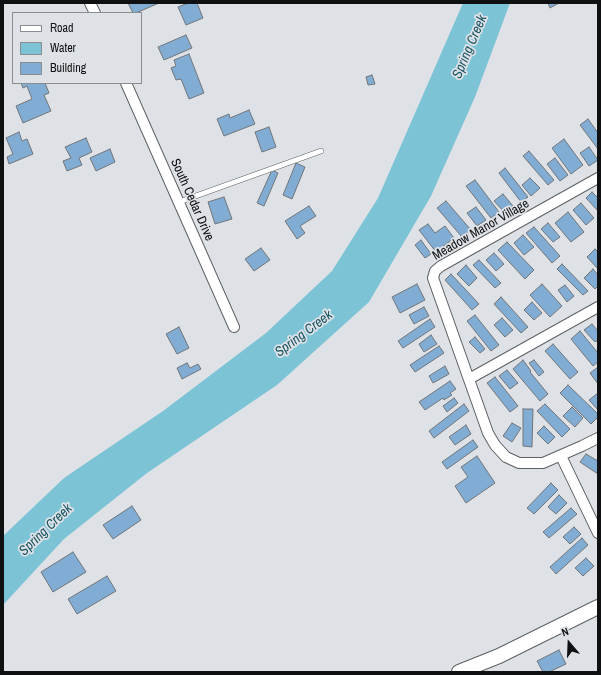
<!DOCTYPE html>
<html>
<head>
<meta charset="utf-8">
<style>
	body { margin:0 }
	#map { position:relative; width:601px; height:675px; overflow:hidden; background:#dee2e6; font-family:"Archivo Narrow",sans-serif }
	canvas { display:block }
	.frame { position:absolute; inset:0; border:4px solid #0e1011; pointer-events:none }
	.legend { position:absolute; left:12px; top:12px; width:130px; height:72px; box-sizing:border-box; background:#dee2e6; border:1px solid #8b8e91; margin:0; padding:5px 7px; list-style:none; font-size:12px; color:#0e1011 }
	.legend li { display:flex; align-items:center; gap:8px; height:20px }
	.legend b { width:20px; border:1px solid #8b8e91 }
	.north { position:absolute; left:549px; top:623px; width:40px; height:40px; -webkit-text-stroke:3px #dee2e6; paint-order:stroke; rotate:341deg; font-size:11px; font-weight:700; line-height:16px; text-align:center; color:#0e1011 }
	.north::after { content:''; display:block; margin:auto; width:14px; height:18px; background:#0e1011; clip-path:polygon(50% 0,100% 100%,50% 72%,0 100%) }
</style>
</head>
<body>
<div id="map">
<canvas width="601" height="675"></canvas>
<div class="frame"></div>
<ul class="legend">
<li><b style="height:5px;background:#fff"></b>Road</li>
<li><b style="height:11px;background:#7dc3d6"></b>Water</li>
<li><b style="height:11px;background:#81acd4"></b>Building</li>
</ul>
<div class="north">N</div>
</div>
<script>
const g = document.querySelector('canvas').getContext('2d');
g.lineJoin = 'round';
function paint(path, color) { g.fillStyle = color; g.fill(path, 'evenodd'); }
const shape = rows => new Path2D(rows.map(r => 'M' + r).join(''));
function stroke(path, color, width, dash) { g.strokeStyle = color; g.lineWidth = width; g.lineCap = dash ? 'butt' : 'round'; g.setLineDash(dash || []); g.stroke(path); }
function write(font, color, halo, rows, align = 'center') {
  g.font = font + ' "Archivo Narrow",sans-serif'; g.lineWidth = 3.5; g.setLineDash([]); g.textBaseline = 'middle'; g.strokeStyle = halo; g.fillStyle = color; for (const [text, x, y, turn = 0] of rows) {
    g.save(); g.translate(x, y); g.rotate((+turn || 0) * Math.PI / 180); g.textAlign = isNaN(turn) ? turn : align; if (halo) g.strokeText(text, 0, 0); g.fillText(text, 0, 0); g.restore();
  }
}
const water = shape([
	[463,3,510,3,475,97,431,196,369,302,277,385,147,473,64,539,3,605,3,536,64,478,163,411,266,333,332,271,378,198]
]);
const building = shape([
	[128,3,159,3,136,13,133,13,128,3],
	[188,3,197,3,203,18,186,25,178,7,188,3],
	[548,3,559,3,550,8,548,3],
	[186,35,192,48,164,60,158,47,186,35],
	[189,54,204,93,189,99,181,79,176,80,171,68,176,66,174,60,189,54],
	[372,75,375,84,368,85,366,77,372,75],
	[21,83,45,83,49,93,44,95,51,111,23,123,16,106,32,99,27,86,23,88,21,83],
	[249,110,255,124,224,136,217,119,229,114,230,118,249,110],
	[588,119,598,133,598,149,580,125,588,119],
	[269,127,276,147,262,152,255,132,269,127],
	[19,132,22,141,27,139,33,154,9,164,7,157,13,154,6,138,19,132],
	[86,138,92,152,79,158,82,165,67,171,63,161,71,158,65,147,86,138],
	[564,139,583,165,571,174,552,148,564,139],
	[589,147,598,160,589,166,580,153,589,147],
	[110,149,115,162,96,171,90,158,110,149],
	[529,151,554,180,548,185,523,156,529,151],
	[555,158,568,175,560,181,547,164,555,158],
	[296,163,305,167,292,199,283,195,296,163],
	[505,168,528,197,521,202,499,173,505,168],
	[272,170,278,173,264,206,257,203,272,170],
	[530,178,540,188,531,196,522,185,530,178],
	[475,180,499,212,491,218,466,186,475,180],
	[592,192,598,198,598,211,586,198,592,192],
	[503,194,513,206,505,213,494,201,503,194],
	[224,197,232,219,215,224,208,202,224,197],
	[446,201,471,230,462,237,437,208,446,201],
	[581,203,594,218,586,225,573,210,581,203],
	[309,206,316,216,300,226,305,233,297,239,285,221,309,206],
	[476,207,486,220,477,226,467,213,476,207],
	[568,212,584,232,571,242,555,223,568,212],
	[548,223,560,237,553,242,541,229,548,223],
	[428,224,435,233,445,226,454,238,436,252,419,230,428,224],
	[534,227,560,256,552,263,526,233,534,227],
	[523,235,534,247,524,255,514,243,523,235],
	[421,240,431,254,425,258,415,245,421,240],
	[507,242,534,270,525,279,498,250,507,242],
	[261,248,270,260,254,271,245,259,261,248],
	[595,249,598,252,598,269,587,257,595,249],
	[494,253,504,264,496,271,486,260,494,253],
	[479,260,501,283,495,288,473,265,479,260],
	[562,264,588,291,583,295,557,269,562,264],
	[466,265,477,278,469,286,457,274,466,265],
	[593,269,598,275,598,286,595,289,584,278,593,269],
	[451,274,479,304,472,310,445,280,451,274],
	[417,284,425,300,400,313,392,297,417,284],
	[542,284,562,306,550,317,530,295,542,284],
	[565,285,574,296,567,302,558,290,565,285],
	[501,297,528,327,521,333,494,304,501,297],
	[532,302,542,313,534,320,524,310,532,302],
	[424,307,429,316,414,324,409,315,424,307],
	[475,315,499,345,491,351,467,321,475,315],
	[502,318,513,330,505,337,494,325,502,318],
	[430,319,435,327,403,348,398,341,430,319],
	[592,324,598,331,598,340,595,342,584,330,592,324],
	[179,327,189,348,177,354,166,334,179,327],
	[580,331,598,353,598,362,593,366,571,339,580,331],
	[431,335,437,344,424,352,419,344,431,335],
	[475,337,485,349,480,353,469,342,475,337],
	[553,344,578,372,570,379,545,351,553,344],
	[439,346,444,353,415,372,410,365,439,346],
	[523,360,531,371,530,372,548,394,540,401,513,369,523,360],
	[534,360,544,372,539,376,529,363,534,360],
	[187,363,190,368,198,364,201,369,182,379,177,368,187,363],
	[445,366,449,374,433,383,429,376,445,366],
	[598,367,598,384,590,373,598,367],
	[507,370,518,383,510,389,499,376,507,370],
	[495,377,518,406,510,412,487,383,495,377],
	[450,381,456,389,450,393,452,395,444,400,443,398,425,410,419,402,450,381],
	[568,385,598,414,598,417,591,424,560,393,568,385],
	[598,393,598,410,589,400,598,393],
	[454,398,458,403,447,412,443,406,454,398],
	[464,404,469,411,434,438,429,431,464,404],
	[545,404,570,429,562,437,537,411,545,404],
	[572,407,583,418,575,427,563,416,572,407],
	[523,409,533,409,532,447,523,446,523,409],
	[512,423,521,428,512,442,503,436,512,423],
	[466,425,471,434,455,445,449,437,466,425],
	[544,426,555,437,548,444,537,433,544,426],
	[473,440,478,447,447,469,442,462,473,440],
	[586,454,598,461,598,474,580,462,586,454],
	[477,456,495,483,466,503,455,486,468,477,461,467,477,456],
	[551,483,558,490,534,514,527,508,551,483],
	[559,495,567,503,556,514,548,507,559,495],
	[132,506,141,520,113,539,103,525,132,506],
	[571,508,577,514,549,538,543,532,571,508],
	[574,527,581,534,570,544,563,537,574,527],
	[582,538,588,545,556,574,550,567,582,538],
	[73,552,86,572,53,592,41,572,73,552],
	[586,558,594,566,583,576,575,568,586,558],
	[107,576,116,591,77,614,68,599,107,576],
	[559,650,566,664,549,672,543,672,537,661,559,650]
]);
const service = shape([
	[179,202,321,151]
]);
const minor = shape([
	[90,3,95,13],
	[126,83,234,327],
	[598,178,441,266,435,271,433,278,488,433,495,445,506,457,519,463,543,463,582,446,598,438],
	[469,379,598,307],
	[561,456,598,533]
]);
const secondary = shape([
	[459,672,499,656,598,607]
]);
const streetNames = [
	["South Cedar Drive",192,200,66],
	["Meadow Manor Village",481,230,-30]
];
const waterNames = [
	["Spring Creek",470,47,-67],
	["Spring Creek",304,334,-37],
	["Spring Creek",46,530,-44]
];
paint(water, '#7dc3d6');
paint(building, '#81acd4');
stroke(building, '#727578', 1);
stroke(service, '#5d6063', 6);
stroke(minor, '#5d6063', 12);
stroke(secondary, '#5d6063', 16);
stroke(service, '#fff', 5);
stroke(minor, '#fff', 10);
stroke(secondary, '#fff', 14);
write('13px', '#0e1011', '#dee2e6', streetNames);
write('italic 14px', '#1a5563', '#dee2e6', waterNames);
</script>
</body>
</html>
